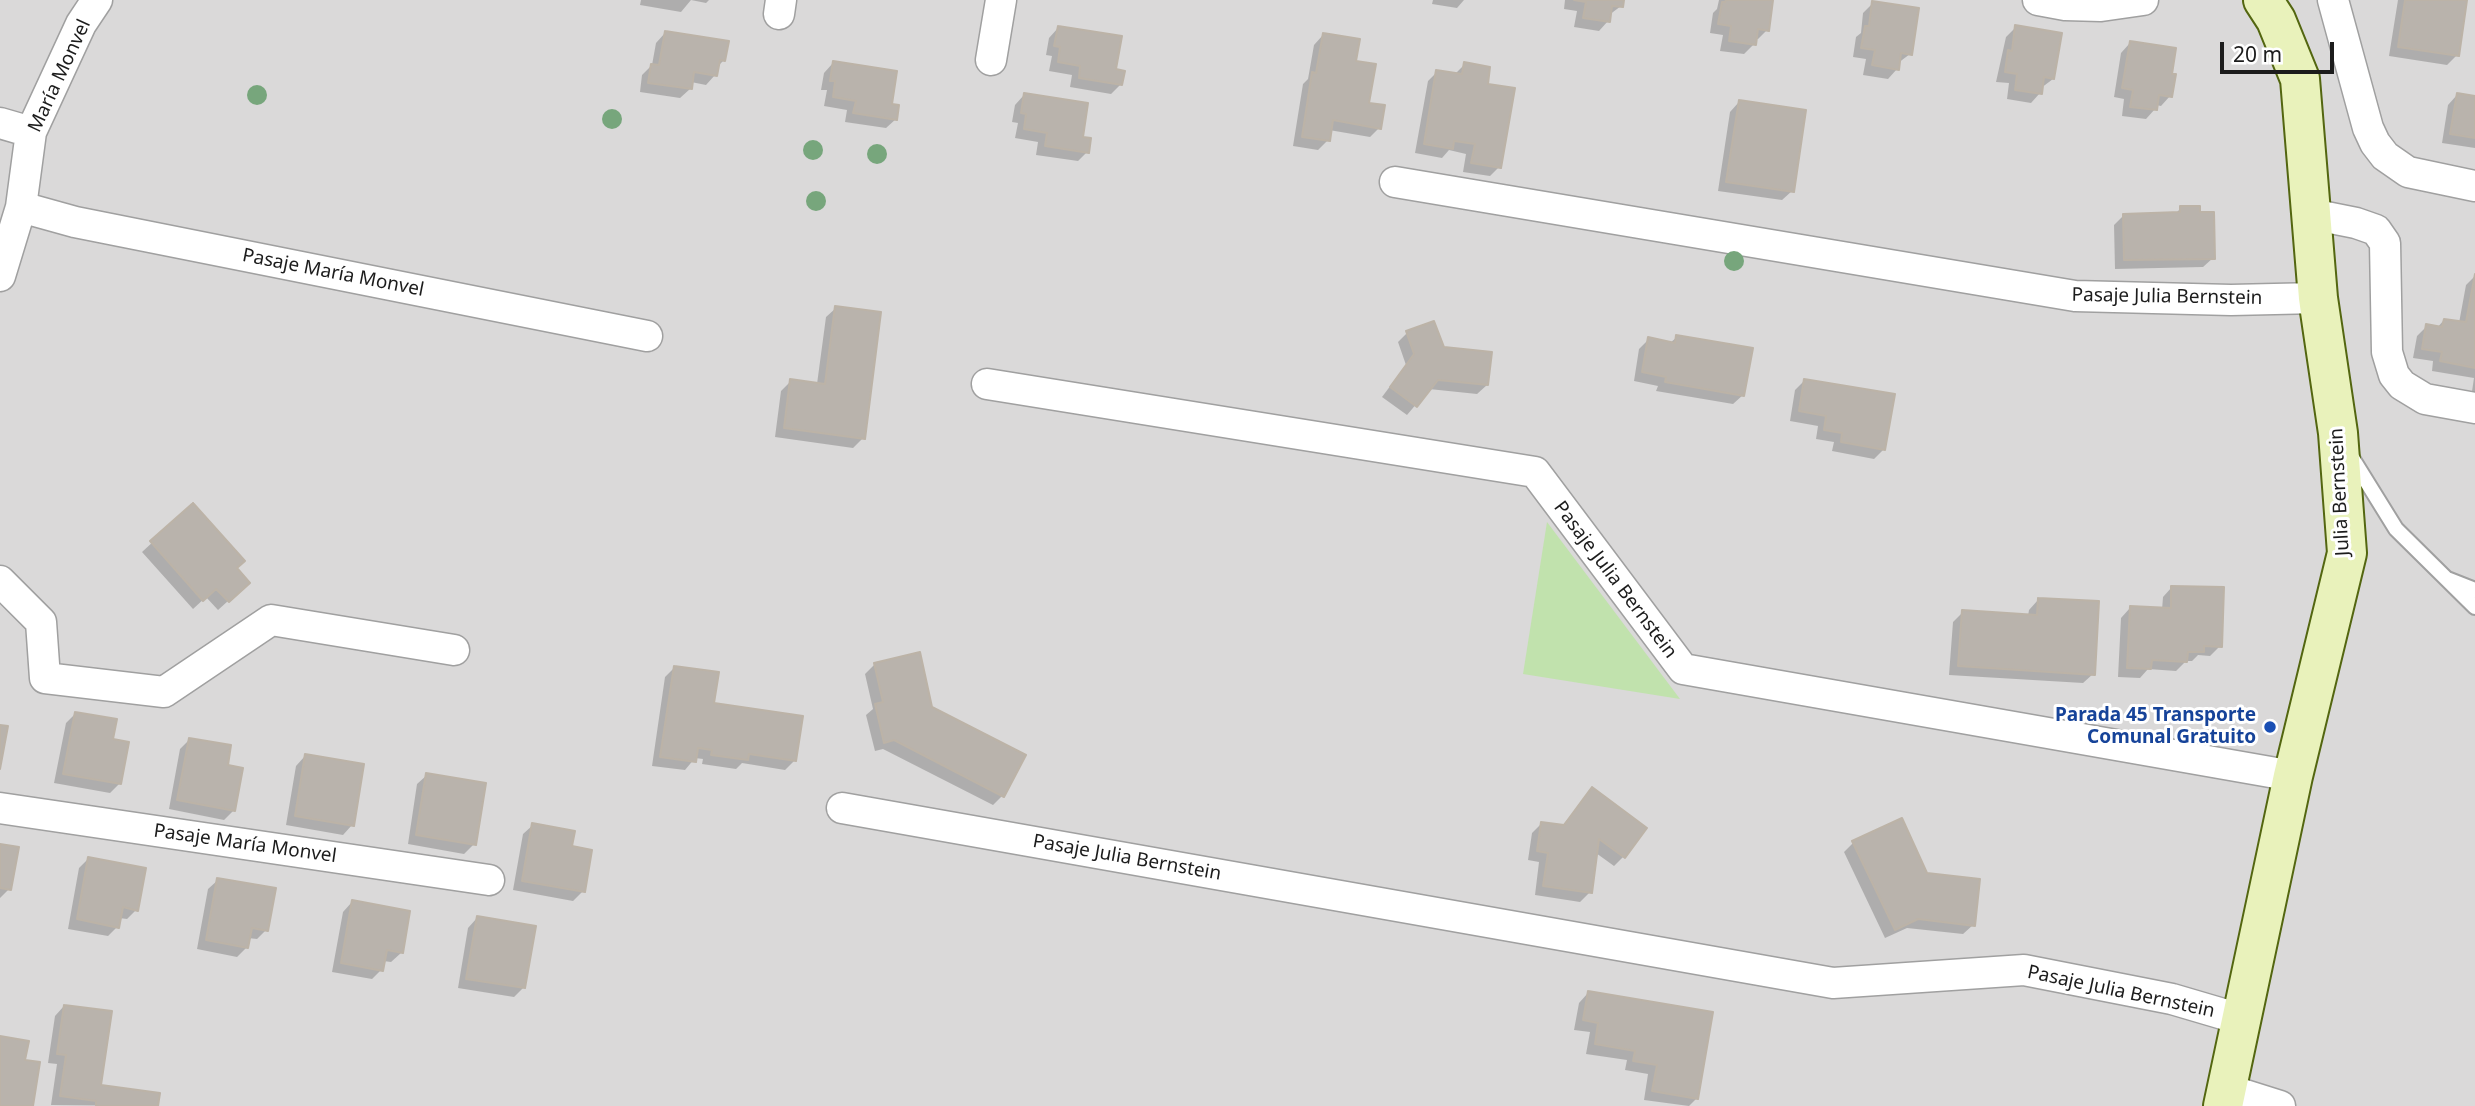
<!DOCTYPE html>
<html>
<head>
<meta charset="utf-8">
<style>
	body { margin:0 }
	#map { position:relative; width:2475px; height:1106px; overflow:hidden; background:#eceae3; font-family:"Noto Sans",sans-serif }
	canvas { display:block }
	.scale { position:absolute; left:2220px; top:42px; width:114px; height:32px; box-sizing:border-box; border:4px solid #1c1c1c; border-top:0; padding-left:9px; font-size:21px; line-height:24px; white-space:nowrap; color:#1c1c1c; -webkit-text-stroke:5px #fff; paint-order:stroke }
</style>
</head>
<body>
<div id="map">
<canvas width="2475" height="1106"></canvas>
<div class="scale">20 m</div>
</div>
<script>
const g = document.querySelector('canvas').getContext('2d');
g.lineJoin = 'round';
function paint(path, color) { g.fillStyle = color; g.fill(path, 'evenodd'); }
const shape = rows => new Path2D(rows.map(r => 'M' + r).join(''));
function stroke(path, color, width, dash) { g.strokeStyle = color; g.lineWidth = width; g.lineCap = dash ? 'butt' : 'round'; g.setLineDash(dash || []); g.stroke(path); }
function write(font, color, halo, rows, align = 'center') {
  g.font = font + ' "Noto Sans",sans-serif'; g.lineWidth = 6; g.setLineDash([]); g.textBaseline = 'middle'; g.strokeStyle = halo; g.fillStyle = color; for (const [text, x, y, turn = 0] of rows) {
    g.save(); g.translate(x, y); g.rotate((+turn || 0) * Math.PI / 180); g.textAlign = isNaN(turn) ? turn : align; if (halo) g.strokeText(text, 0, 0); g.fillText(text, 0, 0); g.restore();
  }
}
const residential = shape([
	[0,0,2475,0,2475,1106,0,1106]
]);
const grass = shape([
	[1547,522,1680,699,1523,674]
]);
const shadow = shape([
	[641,0,709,0,706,3,691,0,681,12,640,5],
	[1433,0,1464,0,1457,8,1432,4],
	[1565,0,1622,0,1621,6,1609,15,1608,21,1599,31,1574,27,1577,11,1564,9],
	[1719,0,1772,0,1767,30,1758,39,1755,39,1754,44,1744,54,1720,51,1723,35,1710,33,1713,13,1717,9],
	[2398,0,2465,0,2457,55,2447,65,2389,56],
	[1873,3,1910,54,1898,63,1897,69,1888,79,1863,75,1866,59,1853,57,1856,37,1861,33,1863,13],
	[2016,27,2053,79,2041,88,2040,93,2031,103,2007,99,2009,83,1996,82,2006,37],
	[1058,28,1114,71,1121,84,1111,94,1070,87,1072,75,1049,71,1052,56,1046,55,1049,38],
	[665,33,724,60,717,67,715,75,706,85,691,82,690,89,680,98,640,92,642,75,652,65,656,43],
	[1323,35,1354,63,1367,104,1379,128,1370,137,1329,130,1328,140,1318,150,1293,146,1303,84,1308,79,1314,45],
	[2130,43,2170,75,2170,96,2161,106,2156,105,2155,109,2146,119,2122,116,2124,99,2114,97,2121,53],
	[833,63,890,105,896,119,886,128,845,122,847,110,824,106,827,90,821,90,824,73],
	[1465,64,1486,85,1499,167,1490,176,1463,172,1466,154,1449,150,1442,158,1415,153,1428,81,1437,72,1454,75],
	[1024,95,1081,138,1087,152,1078,161,1036,155,1038,142,1015,138,1018,123,1012,122,1015,105],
	[2457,95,2475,98,2475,148,2442,143,2448,105],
	[1739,102,1792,191,1782,200,1718,191,1730,112],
	[2181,208,2199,214,2213,258,2203,267,2115,269,2114,225,2123,216,2175,214],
	[2475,276,2475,399,2471,398,2474,378,2432,371,2433,361,2413,358,2417,336,2427,326,2437,328,2444,320,2459,323,2466,285],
	[836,308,863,438,853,448,775,437,781,391,791,381,817,384,826,317],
	[1407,333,1443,349,1487,385,1477,394,1429,389,1407,415,1382,397,1406,365,1398,342],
	[1677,337,1743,395,1733,404,1656,391,1658,386,1634,381,1639,349,1649,339,1670,343],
	[1805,380,1884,449,1874,459,1832,451,1834,442,1816,439,1818,426,1790,421,1795,390],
	[193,505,234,569,238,592,218,610,206,597,193,609,142,552],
	[2172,587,2220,646,2210,656,2198,655,2192,661,2186,661,2176,671,2148,669,2140,678,2118,677,2121,618,2130,608,2162,610,2163,597],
	[2038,600,2093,674,2083,683,1949,675,1953,622,1963,612,2028,616,2029,610],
	[875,664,930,708,1002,796,993,805,883,749,875,751,866,715,873,709,865,674],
	[674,668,712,704,795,760,785,770,742,763,736,769,702,764,703,759,695,758,685,770,652,766,665,677],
	[75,714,111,740,120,783,110,793,54,783,66,723],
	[189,740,225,766,234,810,224,820,169,809,180,749],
	[305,756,352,825,343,835,286,825,296,766],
	[427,775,474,844,464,854,408,844,417,784],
	[1592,790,1624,856,1614,866,1596,853,1590,892,1580,902,1535,895,1539,862,1528,860,1532,833,1542,823,1562,826],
	[533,825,570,848,583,891,573,901,513,890,523,834],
	[1853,843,1926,874,1973,925,1963,934,1907,928,1885,938,1844,852],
	[0,846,9,889,0,898],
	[88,859,136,910,127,919,119,918,117,927,108,936,68,929,79,868],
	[218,880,266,930,257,939,248,938,247,947,237,957,197,949,208,889],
	[352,902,408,912,401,953,391,962,383,961,381,970,372,979,332,972,343,912],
	[477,918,524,987,514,997,458,988,468,928],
	[1588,993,1697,1098,1689,1106,1644,1100,1648,1074,1625,1070,1627,1060,1586,1054,1590,1032,1574,1030,1579,1003],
	[64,1006,99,1086,157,1106,51,1105,57,1064,48,1063,55,1016]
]);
const building = shape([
	[1574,0,1624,0,1623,7,1612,6,1610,22,1583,18,1586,2,1574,0],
	[1726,0,1773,0,1769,31,1758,29,1756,45,1729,41,1731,26,1718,24,1722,2,1725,2,1726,0],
	[2405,0,2467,0,2459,56,2398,47,2405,0],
	[1872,1,1919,8,1912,55,1901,53,1899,70,1872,65,1875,50,1861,48,1865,26,1869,26,1872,1],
	[2015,25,2062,33,2054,79,2044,77,2042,94,2015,90,2017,74,2005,72,2008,50,2012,51,2015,25],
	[1058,26,1122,36,1116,69,1125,71,1122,85,1079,78,1080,66,1058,62,1060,47,1054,46,1058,26],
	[665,31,729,41,725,61,720,60,717,76,694,72,692,89,648,83,651,64,659,65,665,31],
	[1323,33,1360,39,1356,61,1376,64,1369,103,1385,105,1381,129,1333,120,1330,141,1302,137,1312,72,1316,73,1323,33],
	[2130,41,2176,48,2172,74,2176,74,2172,97,2159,95,2157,110,2130,107,2133,90,2122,88,2130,41],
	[833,61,897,71,892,104,899,105,897,120,853,113,856,101,833,97,835,81,830,81,833,61],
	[1464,62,1490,67,1488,84,1515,88,1501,168,1471,163,1475,144,1454,141,1453,149,1424,144,1436,70,1462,74,1464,62],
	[1024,93,1088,103,1083,137,1091,138,1089,153,1045,146,1047,133,1024,129,1026,114,1021,113,1024,93],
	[2457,93,2475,96,2475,138,2450,134,2457,93],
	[1739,100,1806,110,1794,192,1726,182,1739,100],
	[2180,206,2200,206,2200,212,2214,212,2215,259,2124,260,2123,214,2180,212,2180,206],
	[2475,274,2475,368,2440,361,2442,352,2422,349,2426,324,2442,327,2444,319,2466,322,2475,274],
	[835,306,881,312,865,439,784,428,790,379,825,384,835,306],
	[1434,321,1444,347,1492,352,1488,385,1438,380,1417,407,1390,387,1414,354,1406,331,1434,321],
	[1676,335,1753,348,1744,396,1665,382,1666,377,1642,372,1648,337,1675,343,1676,335],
	[1804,379,1895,394,1885,450,1841,442,1842,433,1824,430,1826,416,1799,411,1804,379],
	[193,503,245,561,237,568,250,583,229,602,216,589,203,601,150,541,193,503],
	[2171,586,2224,587,2222,647,2204,646,2204,652,2188,652,2187,662,2152,660,2151,669,2127,668,2130,606,2171,608,2171,586],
	[2038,598,2099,601,2095,675,1958,666,1962,610,2037,615,2038,598],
	[920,652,932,707,1026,755,1004,797,894,740,884,743,875,704,883,702,874,663,920,652],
	[674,666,719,672,714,703,803,716,796,761,749,754,748,760,711,755,712,750,698,748,696,762,660,757,674,666],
	[75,712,117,719,113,739,129,742,121,784,63,774,75,712],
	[0,725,8,726,0,769,0,725],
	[189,738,231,745,228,765,243,768,235,811,177,800,189,738],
	[305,754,364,764,354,826,295,816,305,754],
	[426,773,486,783,476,845,416,835,426,773],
	[1592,787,1647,828,1625,858,1599,839,1592,893,1543,886,1548,853,1537,851,1541,822,1564,825,1592,787],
	[1902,818,1927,873,1980,879,1975,926,1918,919,1895,930,1852,841,1902,818],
	[532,823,575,831,572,846,592,850,585,892,522,881,532,823],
	[0,844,19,847,11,890,0,888,0,844],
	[88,857,146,868,138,911,123,907,119,928,77,919,88,857],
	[217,878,276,888,268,931,252,928,248,948,206,940,217,878],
	[352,900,410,911,403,953,387,950,383,971,341,963,352,900],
	[477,916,536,926,525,988,466,979,477,916],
	[1588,991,1713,1012,1698,1099,1652,1091,1657,1065,1633,1061,1635,1051,1595,1044,1598,1023,1583,1020,1588,991],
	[64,1005,112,1011,101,1085,160,1093,158,1106,96,1106,96,1101,60,1096,66,1055,57,1054,64,1005],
	[0,1036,29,1041,25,1060,40,1062,33,1106,0,1106,0,1036]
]);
const lane = shape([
	[2352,458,2396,529,2475,607],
	[2447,579,2475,590]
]);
const street = shape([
	[2038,0,2065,5,2101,6,2143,0],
	[2333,0,2368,128,2375,143,2385,156,2408,172,2475,186],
	[779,14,781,0],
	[991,60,1001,0],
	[0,123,31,132],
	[1395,182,2075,296,2231,300,2318,298],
	[21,207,75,222,647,336],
	[2311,214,2356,223,2376,230,2385,243,2387,352,2394,375,2402,385,2425,399,2475,408],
	[0,276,21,207,31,132,81,24,97,0],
	[987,384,1535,472,1683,669,2293,776],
	[0,581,41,622,45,678,164,692,271,620,454,650],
	[0,808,489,880],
	[842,808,1833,983,2024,970,2172,999,2240,1019],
	[2226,1089,2280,1106]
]);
const secondary = shape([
	[2223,1106,2293,776,2347,553,2338,433,2318,298,2300,79,2276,20,2263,0]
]);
const trees = [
	[257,95],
	[612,119],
	[813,150],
	[877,154],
	[816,201],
	[1734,261]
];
const markers = [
	[2270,727,7,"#1a4fb4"]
];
const streetNames = [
	["María Monvel",60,76,-65],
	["Pasaje María Monvel",333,273,11],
	["Pasaje Julia Bernstein",2167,297,1],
	["Julia Bernstein",2340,492,-93],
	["Pasaje Julia Bernstein",1615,580,53],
	["Pasaje María Monvel",245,844,8],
	["Pasaje Julia Bernstein",1127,858,10],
	["Pasaje Julia Bernstein",2121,992,12]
];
const transitNames = [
	["Parada 45 Transporte",2256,716],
	["Comunal Gratuito",2256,738]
];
paint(residential, '#dad9d9');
paint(grass, '#c1e2ad');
paint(shadow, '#0003');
paint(building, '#b9b3ac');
stroke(building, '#bcb3a7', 2);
stroke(lane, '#a0a0a0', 18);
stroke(street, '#a0a0a0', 33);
stroke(secondary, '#536610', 42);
stroke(lane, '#fff', 14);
stroke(street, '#fff', 30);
stroke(secondary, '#e9f2bb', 38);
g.fillStyle = '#77a67c';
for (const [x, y] of trees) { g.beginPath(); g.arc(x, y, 10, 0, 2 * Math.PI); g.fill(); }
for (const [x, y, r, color] of markers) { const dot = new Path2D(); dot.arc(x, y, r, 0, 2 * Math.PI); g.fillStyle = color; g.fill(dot); stroke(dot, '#fff', 2.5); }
write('19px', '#1c1c1c', '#fff', streetNames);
write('bold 19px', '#164399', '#fff', transitNames, 'right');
</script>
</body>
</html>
